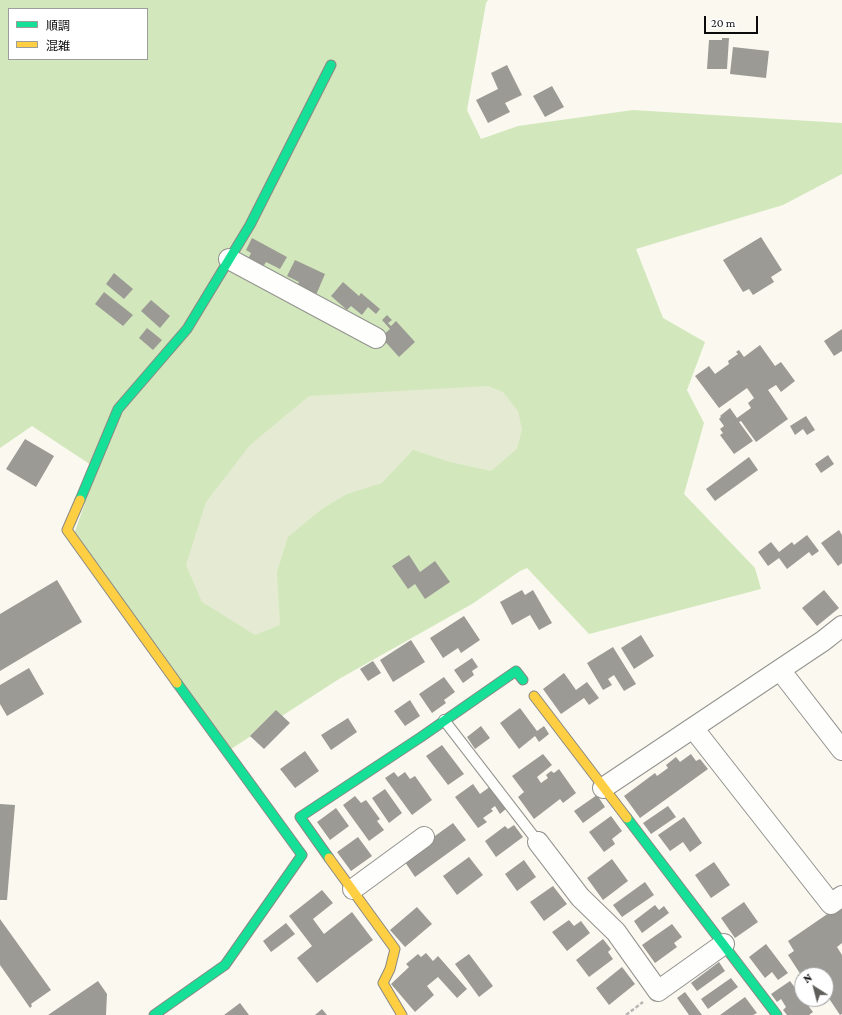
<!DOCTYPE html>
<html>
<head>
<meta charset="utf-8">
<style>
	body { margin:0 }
	#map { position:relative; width:842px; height:1015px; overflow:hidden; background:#faf8ef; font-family:"Crimson Pro","Noto Sans JP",serif }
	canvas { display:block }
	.legend { position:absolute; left:8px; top:8px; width:140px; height:52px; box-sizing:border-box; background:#fff; border:1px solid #9d9d9d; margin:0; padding:5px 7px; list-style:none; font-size:12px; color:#0b0b0b }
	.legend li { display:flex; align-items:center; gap:8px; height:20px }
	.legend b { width:20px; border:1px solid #9d9d9d }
	.north { position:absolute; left:794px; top:967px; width:40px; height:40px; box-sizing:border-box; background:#fff; border:1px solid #9d9d9d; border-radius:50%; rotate:324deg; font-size:11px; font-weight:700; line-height:16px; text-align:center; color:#0b0b0b }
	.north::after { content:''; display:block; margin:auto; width:14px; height:18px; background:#5f5e5b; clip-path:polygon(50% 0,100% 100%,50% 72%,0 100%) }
	.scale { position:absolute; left:704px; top:16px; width:54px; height:18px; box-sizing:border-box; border:2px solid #0b0b0b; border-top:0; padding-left:5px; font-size:12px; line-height:14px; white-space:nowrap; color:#0b0b0b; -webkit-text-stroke:3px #fff; paint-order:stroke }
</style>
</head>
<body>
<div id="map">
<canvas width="842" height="1015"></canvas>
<ul class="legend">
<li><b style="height:5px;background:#16e098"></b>順調</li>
<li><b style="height:5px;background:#ffcf43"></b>混雑</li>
</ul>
<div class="north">N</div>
<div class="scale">20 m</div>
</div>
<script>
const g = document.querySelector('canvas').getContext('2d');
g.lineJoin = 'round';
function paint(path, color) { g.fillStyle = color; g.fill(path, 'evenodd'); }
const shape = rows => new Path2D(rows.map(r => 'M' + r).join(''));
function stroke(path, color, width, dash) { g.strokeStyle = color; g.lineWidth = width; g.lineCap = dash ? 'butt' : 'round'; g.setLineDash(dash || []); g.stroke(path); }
const forest = shape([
	[0,0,488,0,486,3,467,110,481,139,518,126,633,110,842,123,842,174,783,205,636,249,663,318,705,342,687,390,704,423,684,494,755,568,761,589,589,634,527,568,520,571,472,604,339,679,231,749,74,534,97,469,32,426,0,448],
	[9,9,147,9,147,59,9,59]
]);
const cemetery = shape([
	[488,386,503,392,518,411,522,429,517,449,491,471,450,462,413,450,382,483,347,494,322,509,288,537,277,572,280,625,255,635,202,602,186,565,206,502,250,445,309,396]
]);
const building = shape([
	[722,38,729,38,727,69,707,69,709,40,722,40],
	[733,47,769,51,766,78,730,74],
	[507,65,522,95,505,103,510,112,488,123,476,100,498,89,491,73],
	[552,86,564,107,545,117,533,96],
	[761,237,782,270,771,277,774,282,753,295,749,289,743,292,723,260],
	[252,238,287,257,280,269,266,262,263,267,248,259,251,253,246,250],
	[295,260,325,274,316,295,297,286,299,282,287,276],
	[114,273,133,289,124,299,106,284],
	[343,282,359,296,361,293,380,309,376,314,368,307,362,315,351,306,347,310,331,296],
	[104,292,133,315,123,326,95,304],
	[151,300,170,316,160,328,141,311],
	[387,315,392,320,388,323,391,326,396,321,415,342,399,357,381,337,390,329,382,320],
	[147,328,162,340,153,350,139,338],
	[842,329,842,351,834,356,824,341],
	[760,345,775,366,781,362,795,381,781,392,776,385,768,390,788,419,756,442,741,421,739,422,753,441,734,454,720,435,723,433,720,429,724,426,719,419,721,417,720,416,730,408,737,418,751,408,748,403,754,398,747,388,719,408,695,376,709,366,715,374,729,364,728,361,738,354,736,352,739,350,744,357],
	[806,416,815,430,807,435,803,429,795,435,790,426],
	[25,439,54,456,36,487,6,469],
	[828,455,834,464,821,473,815,464],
	[749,457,758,470,715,501,706,489],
	[839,530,842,535,842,563,838,566,821,543],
	[807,535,819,551,812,556,809,552,787,569,779,558,768,566,758,552,771,542,779,552,792,542,794,545],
	[409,555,420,572,435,561,450,582,425,599,415,584,408,589,392,566],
	[57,580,82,622,0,671,0,614],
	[522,590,525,595,533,590,552,623,539,630,530,615,512,625,500,602],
	[824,590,839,608,817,626,802,608],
	[464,616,480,640,461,653,458,648,443,658,430,638],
	[641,635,654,656,634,669,621,648],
	[411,640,425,662,393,682,380,660],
	[613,647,636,684,624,691,614,675,608,679,612,685,603,690,587,663],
	[472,658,478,667,472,671,474,675,463,683,454,670],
	[373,661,381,673,368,681,360,669],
	[29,668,44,694,7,716,0,704,0,685],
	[564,673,576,690,587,682,599,698,589,705,584,698,561,714,543,689],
	[444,677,455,692,444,700,446,703,432,713,419,694],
	[410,700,420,716,405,726,394,711],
	[520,708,537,731,544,726,549,734,539,742,535,736,519,749,500,723],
	[276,710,290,723,264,749,250,736],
	[348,718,357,732,331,750,321,735],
	[481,726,490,738,475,749,467,737],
	[442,745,464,774,448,785,426,756],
	[305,751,319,771,295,788,280,769],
	[543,754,552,765,537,777,541,783,548,778,546,775,551,771,554,773,559,769,576,793,563,803,560,799,534,819,518,797,524,792,512,776],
	[691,754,696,761,700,759,708,769,640,818,624,796,655,773,657,776,668,768,666,765,676,757,680,762],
	[394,772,398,777,405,772,410,779,415,776,432,800,412,815,385,778],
	[473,784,480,794,491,786,507,808,500,814,495,806,491,809,493,811,483,818,487,822,478,828,455,797],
	[385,789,402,813,389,823,372,798],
	[597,795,605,807,583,823,574,811],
	[355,796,361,803,366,800,380,819,377,821,384,830,369,841,343,805],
	[0,804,15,805,7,900,0,900],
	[668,806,676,817,651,834,643,823],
	[336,808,349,826,330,840,317,822],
	[611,816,622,831,612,839,615,844,604,852,589,832],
	[684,817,702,843,690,852,683,842,670,851,658,835],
	[453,823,466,840,415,877,403,859],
	[514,825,523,837,496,857,485,841,505,826,508,829],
	[358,837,372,856,351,871,337,852],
	[469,857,483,875,457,895,443,876],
	[612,859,628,881,603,900,587,878],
	[524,860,536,877,517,891,505,874],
	[714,862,730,885,711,898,695,875],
	[645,882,654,895,622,917,613,905],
	[553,886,567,904,544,921,530,902],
	[322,890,333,903,313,919,324,934,352,912,373,940,317,983,297,958,312,946,289,916],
	[744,902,758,922,735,938,721,918],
	[842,904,842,943,837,947,842,955,842,1014,840,1015,826,994,826,975,801,975,788,955,794,951,788,941],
	[655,905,659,910,664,906,669,913,642,933,634,921],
	[417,907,432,924,405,947,390,930],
	[0,919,51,990,31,1004,32,1006,30,1008,0,965],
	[569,920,574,926,581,921,590,933,567,951,552,932],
	[286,923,295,934,271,952,263,941],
	[672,924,682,937,674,943,677,947,655,963,642,945],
	[603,939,611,949,608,952,613,959,589,977,576,960],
	[766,944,788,973,778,980,772,972,765,978,749,957],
	[426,953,433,961,438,956,467,989,457,998,438,977,427,986,434,995,415,1012,391,984,409,967,406,964,418,954,421,957],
	[469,954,493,986,479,997,455,964],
	[719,962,725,971,697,991,691,983],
	[622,967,635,984,609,1005,596,988],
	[731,978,738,987,708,1009,701,999],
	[98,981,107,994,106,1015,48,1015],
	[790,981,813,1012,809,1015,787,1015,783,1010,786,1007,781,999,777,1002,771,994],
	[685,992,702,1015,689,1015,677,998],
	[745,997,757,1013,753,1015,720,1015],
	[240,1003,249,1015,224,1015],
	[322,1009,327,1015,315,1015]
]);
const path = shape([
	[626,1015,643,1002]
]);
const lane = shape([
	[444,720,538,842]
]);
const street = shape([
	[229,259,376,338],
	[780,670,842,750],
	[693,728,831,904,842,896],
	[603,788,823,641,842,626],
	[538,842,580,897,616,932,658,991,724,944],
	[353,889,424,837]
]);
const fast = shape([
	[80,500,118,409,187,329,250,225,331,65],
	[627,818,777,1015],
	[329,858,300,817,421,737,516,671,523,680],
	[154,1015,225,965,302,855,177,683]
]);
const slow = shape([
	[80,500,67,530,177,683],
	[534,696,627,818],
	[329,858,395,949,390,969,383,983,402,1015]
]);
paint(forest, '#d2e8bc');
paint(cemetery, '#e5ebd3');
paint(building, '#9c9a95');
stroke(lane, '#93928e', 12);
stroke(street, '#93928e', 22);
stroke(fast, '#898884', 11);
stroke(slow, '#898884', 11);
stroke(path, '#b7b7b5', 2.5, [4, 2]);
stroke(lane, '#fefefd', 10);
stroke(street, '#fefefd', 20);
stroke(fast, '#16e098', 9);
stroke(slow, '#ffcf43', 9);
</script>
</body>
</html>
